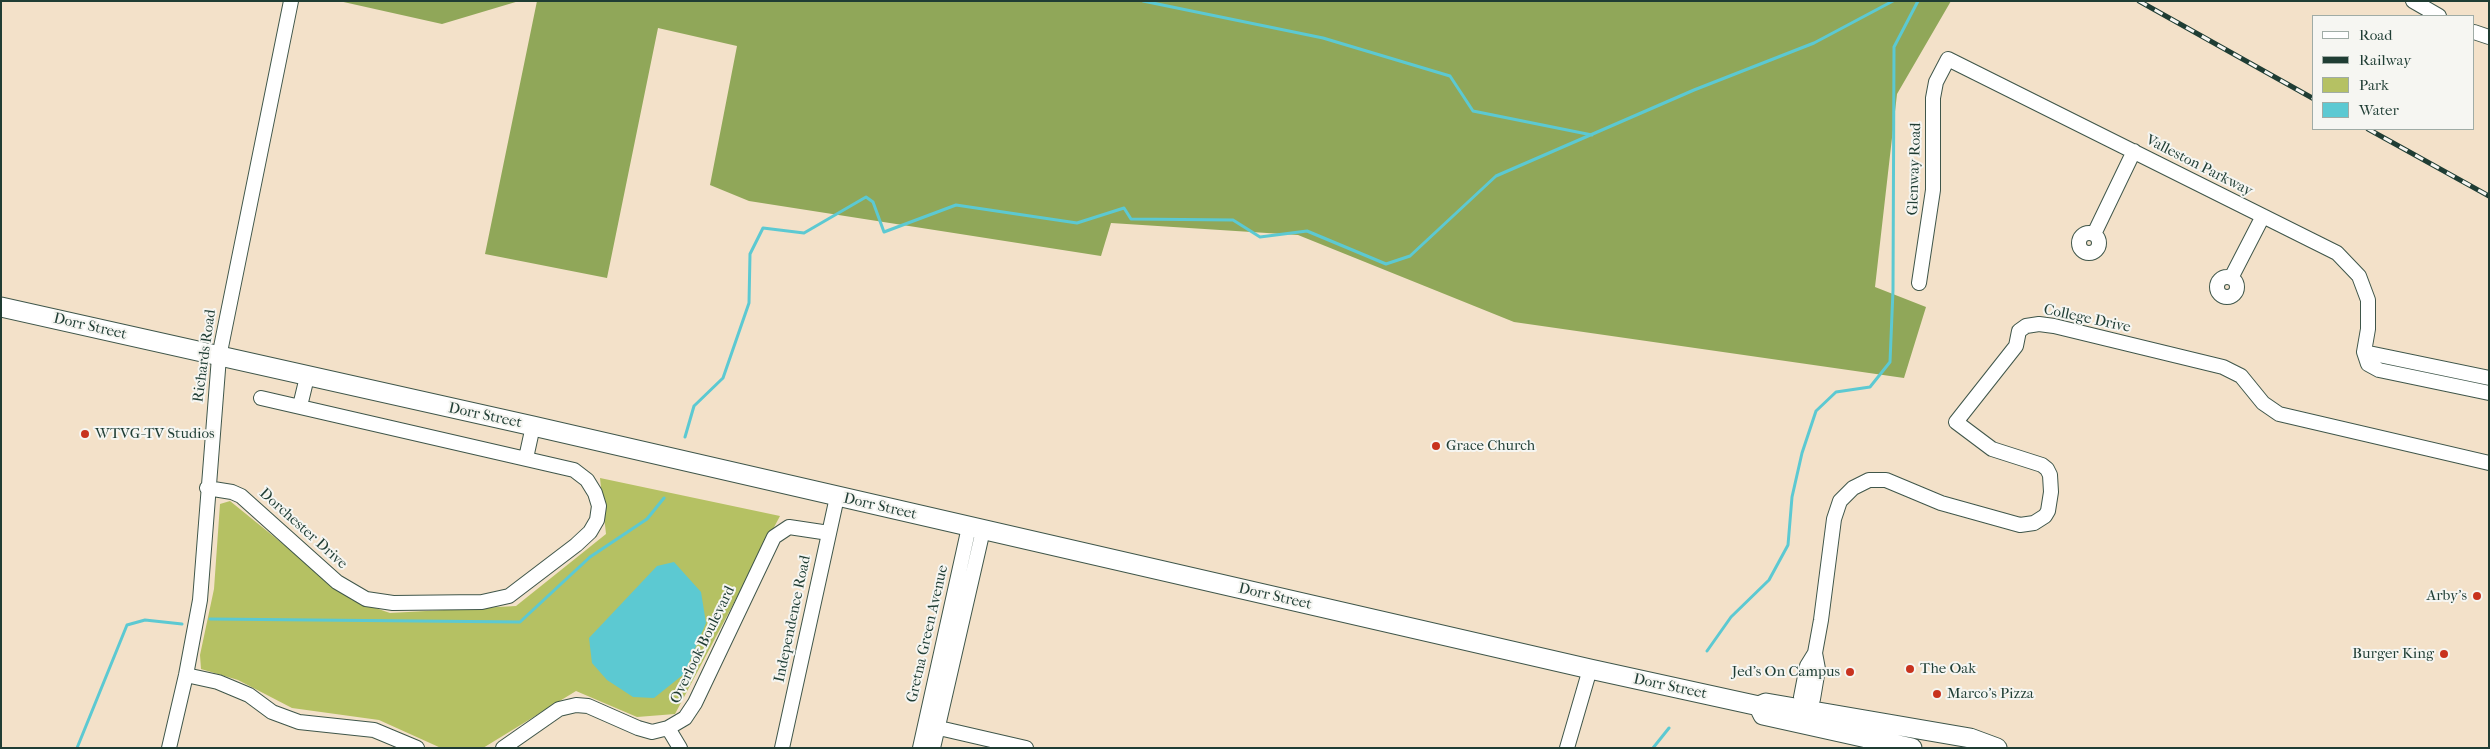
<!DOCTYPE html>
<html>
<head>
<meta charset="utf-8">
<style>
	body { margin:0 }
	#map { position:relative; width:2490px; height:749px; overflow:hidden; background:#f3e1c9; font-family:"IM FELL French Canon",serif }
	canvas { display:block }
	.frame { position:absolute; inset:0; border:2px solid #1f3d34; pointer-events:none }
	.legend { position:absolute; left:2312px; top:15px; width:162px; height:115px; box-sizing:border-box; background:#f6f6f2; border:1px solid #a0aca6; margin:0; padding:6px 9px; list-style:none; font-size:15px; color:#1f3d34 }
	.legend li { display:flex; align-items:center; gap:10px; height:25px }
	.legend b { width:25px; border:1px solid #a0aca6 }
</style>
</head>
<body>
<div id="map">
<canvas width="2490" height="749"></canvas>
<div class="frame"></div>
<ul class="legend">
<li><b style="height:6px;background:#fff"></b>Road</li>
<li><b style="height:6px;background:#1f3d34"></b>Railway</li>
<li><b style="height:14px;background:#b5c163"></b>Park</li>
<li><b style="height:14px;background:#5cc9d2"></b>Water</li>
</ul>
</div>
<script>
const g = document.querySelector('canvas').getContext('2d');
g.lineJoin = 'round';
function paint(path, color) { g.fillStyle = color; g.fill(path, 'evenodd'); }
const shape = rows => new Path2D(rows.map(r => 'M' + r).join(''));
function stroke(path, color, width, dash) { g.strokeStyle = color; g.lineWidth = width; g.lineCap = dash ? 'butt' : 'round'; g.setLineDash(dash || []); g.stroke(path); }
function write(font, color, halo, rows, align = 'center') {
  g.font = font + ' "IM FELL French Canon",serif'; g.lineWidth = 4; g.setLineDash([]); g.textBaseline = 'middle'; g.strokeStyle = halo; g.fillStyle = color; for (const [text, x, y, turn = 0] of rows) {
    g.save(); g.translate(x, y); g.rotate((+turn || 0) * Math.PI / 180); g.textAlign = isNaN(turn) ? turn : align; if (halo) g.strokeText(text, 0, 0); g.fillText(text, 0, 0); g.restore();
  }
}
const green = shape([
	[600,478,780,516,675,714,637,717,576,691,483,748,441,748,379,720,292,708,238,680,201,669,200,655,214,589,220,504,230,501,352,600,390,613,516,606,606,534]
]);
const forest = shape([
	[339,1,519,1,442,24],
	[537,1,1951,1,1897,94,1875,287,1926,307,1904,378,1514,322,1298,235,1111,223,1101,256,749,201,710,185,737,46,658,28,607,278,485,254]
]);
const water = shape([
	[674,562,701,592,706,623,684,674,654,698,633,697,607,680,592,663,589,638,657,566]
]);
const stream = shape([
	[1143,1,1323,38,1450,76,1473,111,1592,135],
	[685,437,694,406,723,378,749,303,750,254,763,228,804,233,866,197,873,202,884,232,956,205,1077,223,1124,208,1131,219,1233,220,1260,237,1307,231,1386,264,1410,256,1496,176,1694,90,1814,43,1893,1],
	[210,619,520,622,590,557,647,519,664,498],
	[1707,651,1731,617,1769,580,1788,545,1792,497,1802,453,1816,411,1836,392,1870,387,1890,362,1893,290,1894,47,1918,1],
	[77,748,127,625,145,620,182,624],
	[1653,748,1669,728]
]);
const minor = shape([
	[2413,1,2439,16],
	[2474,32,2489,37],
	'2079 243a10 10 0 1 1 20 0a10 10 0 1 1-20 0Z',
	[2094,234,2134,151],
	'2217 287a10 10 0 1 1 20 0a10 10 0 1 1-20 0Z',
	[2231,278,2263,216],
	[1919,283,1933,190,1933,98,1936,82,1948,59,2337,253,2359,276,2368,300,2368,329,2364,352,2368,364,2379,370,2489,393],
	[2364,352,2489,378],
	[300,406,307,377],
	[526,458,533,426],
	[207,488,232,492,241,496,337,582,366,599,393,603,482,602,509,596,576,545,590,532,597,520,599,506,595,493,587,480,574,470,261,398],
	[186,675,218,682,249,695,272,712,299,722,374,730,417,748],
	[1805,702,1801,697,1807,666,1815,653,1821,620,1834,519,1840,501,1853,488,1869,480,1886,480,1941,503,2020,525,2034,523,2045,516,2048,511,2051,492,2050,475,2047,469,2042,465,1992,449,1956,422,2016,346,2019,331,2026,326,2039,324,2054,326,2223,367,2241,376,2263,403,2279,414,2489,463],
	[1805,702,1813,699,1818,669,1815,653],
	[668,728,680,748],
	[939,728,1026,748],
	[169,748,186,675,200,600,219,357,291,1],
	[503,748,559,709,576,705,588,706,638,728,652,732,668,728,685,718,695,703,774,537,789,527,829,533],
	[782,748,837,497],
	[920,748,969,527],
	[933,748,983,530],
	[1567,748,1590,669]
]);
const major = shape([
	[1,307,533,426,1590,669,1759,706,1766,703,1970,738,1997,748],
	[1760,709,1763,715,1912,748]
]);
const rail = shape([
	[2139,1,2314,99],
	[2368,129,2489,196]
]);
const markers = [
	[85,434,5,"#c8321e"],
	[1436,446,5,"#c8321e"],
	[2477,596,5,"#c8321e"],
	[2444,654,5,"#c8321e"],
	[1910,669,5,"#c8321e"],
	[1850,672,5,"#c8321e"],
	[1937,694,5,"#c8321e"]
];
const streetNames = [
	["Valleston Parkway",2199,166,27],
	["Glenway Road",1915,169,-88],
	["College Drive",2087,319,12],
	["Dorr Street",90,327,13],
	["Richards Road",205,356,-82],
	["Dorr Street",485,416,12],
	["Dorr Street",880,507,13],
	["Dorchester Drive",303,529,42],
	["Dorr Street",1275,597,13],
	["Independence Road",793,619,-78],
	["Gretna Green Avenue",928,634,-77],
	["Overlook Boulevard",703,645,-64],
	["Dorr Street",1670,687,12]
];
const poiNames = [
	["WTVG-TV Studios",95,434],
	["Grace Church",1446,446],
	["Arby's",2467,596,"right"],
	["Burger King",2434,654,"right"],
	["The Oak",1920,669],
	["Jed's On Campus",1840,672,"right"],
	["Marco's Pizza",1947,694]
];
paint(green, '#b5c163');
paint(forest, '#90a759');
paint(water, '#5cc9d2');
stroke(stream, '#5cc9d2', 3);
stroke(minor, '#3f564a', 16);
stroke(major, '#3f564a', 21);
stroke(minor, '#fff', 14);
stroke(major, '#fff', 19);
stroke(rail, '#1f3d34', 5);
stroke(rail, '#f6f6f2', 3, [9]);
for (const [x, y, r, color] of markers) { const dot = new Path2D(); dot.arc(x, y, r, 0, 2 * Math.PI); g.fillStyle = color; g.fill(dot); stroke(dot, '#f6f6f2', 2); }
write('15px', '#1f3d34', '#f6f6f2', streetNames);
write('15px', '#1f3d34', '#f6f6f2', poiNames, 'left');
</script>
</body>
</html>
